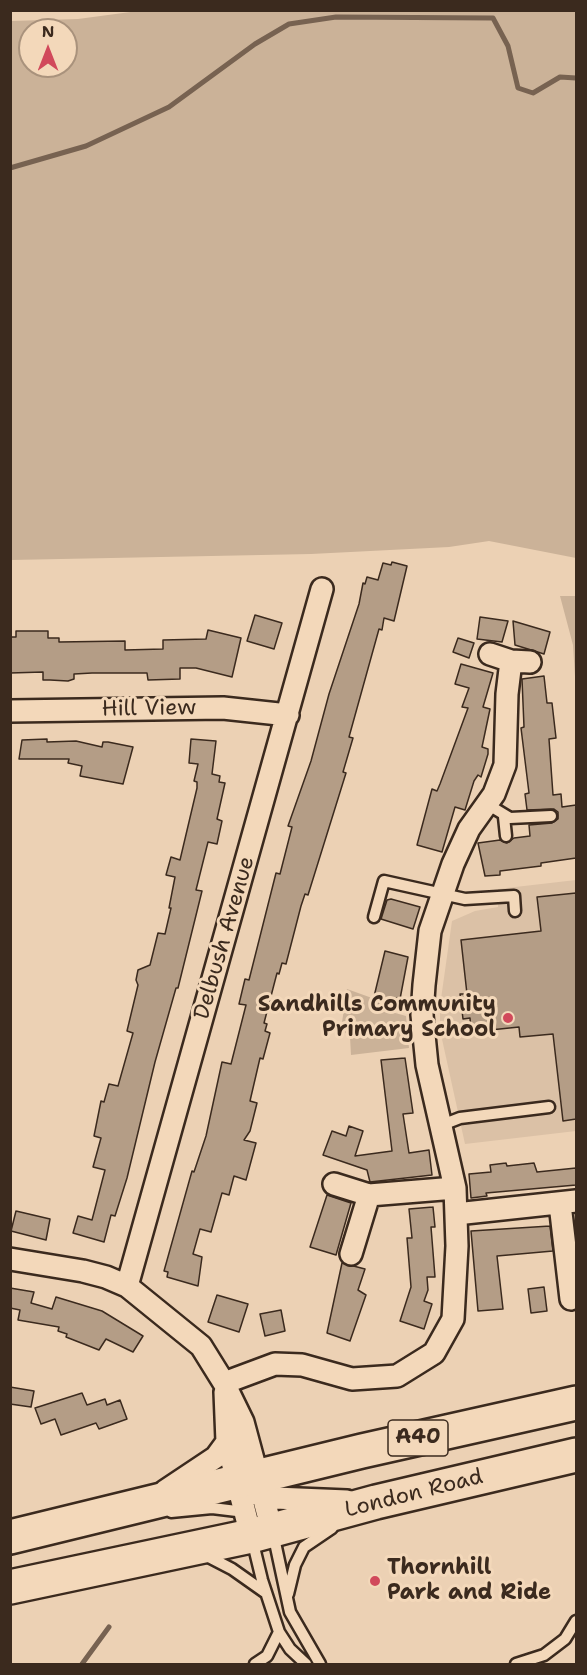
<!DOCTYPE html>
<html>
<head>
<meta charset="utf-8">
<style>
	body { margin:0 }
	#map { position:relative; width:587px; height:1675px; overflow:hidden; background:#ecd1b4; font-family:"Shantell Sans",sans-serif }
	canvas { display:block }
	.frame { position:absolute; inset:0; border:12px solid #3b2a1e; pointer-events:none }
	.north { position:absolute; left:18px; top:18px; width:60px; height:60px; box-sizing:border-box; background:#f3d8ba; border:2px solid #a9927c; border-radius:50%; rotate:0deg; font-size:16px; font-weight:700; line-height:24px; text-align:center; color:#3b2a1e }
	.north::after { content:''; display:block; margin:auto; width:21px; height:27px; background:#d1495b; clip-path:polygon(50% 0,100% 100%,50% 72%,0 100%) }
</style>
</head>
<body>
<div id="map">
<canvas width="587" height="1675"></canvas>
<div class="frame"></div>
<div class="north">N</div>
</div>
<script>
const g = document.querySelector('canvas').getContext('2d');
g.lineJoin = 'round';
function paint(path, color) { g.fillStyle = color; g.fill(path, 'evenodd'); }
const shape = rows => new Path2D(rows.map(r => 'M' + r).join(''));
function stroke(path, color, width, dash) { g.strokeStyle = color; g.lineWidth = width; g.lineCap = dash ? 'butt' : 'round'; g.setLineDash(dash || []); g.stroke(path); }
function write(font, color, halo, rows, align = 'center') {
  g.font = font + ' "Shantell Sans",sans-serif'; g.lineWidth = 6; g.setLineDash([]); g.textBaseline = 'middle'; g.strokeStyle = halo; g.fillStyle = color; for (const [text, x, y, turn = 0] of rows) {
    g.save(); g.translate(x, y); g.rotate((+turn || 0) * Math.PI / 180); g.textAlign = isNaN(turn) ? turn : align; if (halo) g.strokeText(text, 0, 0); g.fillText(text, 0, 0); g.restore();
  }
}
const built = shape([
	[576,880,576,1131,465,1144,440,1030,440,1006,452,921,475,911,498,907,498,889]
]);
const green = shape([
	[138,11,576,11,576,558,489,541,449,547,311,554,11,560,11,21,78,19],
	[30,30,66,30,66,66,30,66],
	[560,596,576,596,576,692,573,645],
	[347,989,372,998,370,1006,406,1016,409,1048,351,1055,350,1037,341,1029]
]);
const stream = shape([
	[10,168,86,146,169,107,255,44,289,24,336,17,493,18,508,46,518,88,533,93,560,77,576,78],
	[82,1664,109,1627]
]);
const building = shape([
	[392,562,407,566,394,621,384,618,382,630,379,629,349,737,353,738,343,772,346,773,308,895,305,894,301,906,286,964,282,963,279,974,277,973,264,1023,267,1024,265,1031,270,1033,263,1059,260,1058,250,1101,257,1103,250,1131,244,1140,256,1143,246,1180,234,1176,229,1195,222,1193,211,1232,200,1229,193,1254,202,1257,198,1286,167,1277,168,1272,164,1271,192,1171,194,1172,206,1136,222,1062,231,1064,246,1005,239,1004,245,979,249,980,276,873,280,874,292,827,288,826,311,761,329,694,359,604,363,583,365,584,367,577,378,580,383,563,391,565,392,562],
	[255,615,282,623,274,649,247,641,255,615],
	[480,617,508,621,502,642,477,639,480,617],
	[513,621,550,632,544,654,515,645,513,621],
	[208,630,241,638,232,677,196,668,180,668,180,679,148,680,147,673,92,673,74,674,74,679,68,681,50,680,43,680,43,672,10,673,10,637,16,637,16,631,48,631,48,638,59,638,59,642,125,641,125,650,163,649,163,640,206,639,208,630],
	[458,638,474,643,469,658,453,652,458,638],
	[461,664,493,673,483,707,490,709,482,747,488,749,488,754,481,777,478,775,474,781,465,810,455,807,442,852,417,845,432,789,437,791,440,784,468,708,462,707,469,688,455,684,461,664],
	[544,676,547,703,552,703,556,738,549,739,553,795,561,794,562,807,576,805,576,858,541,863,541,866,500,871,500,875,485,876,478,843,500,840,507,843,514,838,530,836,529,825,552,823,558,819,558,812,554,809,527,810,525,794,529,793,521,728,524,727,522,679,544,676],
	[47,739,47,742,76,741,102,747,103,742,108,742,133,747,123,784,80,776,82,766,68,763,69,759,19,759,22,740,47,739],
	[191,739,216,741,212,774,220,776,219,782,225,783,217,819,222,821,217,844,208,842,196,890,202,891,178,988,176,988,155,1062,127,1178,115,1216,111,1215,104,1242,73,1233,78,1216,92,1220,105,1170,93,1167,101,1138,94,1136,101,1101,104,1102,109,1084,118,1086,133,1033,127,1031,138,985,136,980,138,970,150,965,158,933,165,934,171,908,169,908,175,877,166,875,171,857,180,860,197,788,197,782,194,781,198,764,189,763,191,739],
	[576,893,576,1119,563,1121,553,1034,520,1037,519,1027,471,1032,470,1018,463,1019,460,994,467,994,461,940,541,931,537,897,576,893],
	[391,899,420,907,413,929,381,919,387,900,391,899],
	[385,951,408,957,400,999,392,997,388,1010,372,1005,385,951],
	[405,1058,413,1113,403,1114,409,1153,429,1150,432,1175,370,1182,367,1170,323,1155,332,1131,346,1136,349,1126,363,1131,355,1156,392,1151,381,1060,405,1058],
	[506,1163,507,1166,534,1163,537,1172,576,1168,576,1185,486,1193,487,1196,471,1198,469,1174,491,1172,490,1165,506,1163],
	[327,1195,351,1203,336,1255,310,1247,327,1195],
	[433,1207,435,1227,431,1227,435,1277,427,1277,428,1290,424,1301,432,1304,424,1329,400,1321,411,1287,407,1238,412,1238,409,1209,433,1207],
	[16,1211,50,1219,46,1240,11,1231,16,1211],
	[550,1226,553,1251,497,1256,503,1309,478,1311,471,1231,550,1226],
	[342,1263,365,1269,358,1290,366,1295,350,1341,327,1333,342,1263],
	[544,1287,547,1311,531,1313,528,1289,544,1287],
	[10,1288,34,1292,31,1303,52,1309,56,1297,102,1311,143,1336,133,1352,106,1339,99,1350,66,1337,67,1334,58,1331,59,1327,18,1320,20,1310,10,1308,10,1288],
	[217,1295,248,1304,239,1332,208,1322,217,1295],
	[281,1310,285,1331,265,1336,260,1314,281,1310],
	[10,1387,34,1391,31,1407,10,1404,10,1387],
	[82,1393,87,1405,105,1399,107,1405,120,1400,127,1419,99,1429,96,1423,61,1435,55,1419,41,1424,35,1408,82,1393]
]);
const lane = shape([
	[487,804,510,818,551,816],
	[504,817,506,836],
	[374,917,384,881,465,899,514,896,515,911],
	[442,1125,460,1118,549,1107],
	[171,1512,212,1508,245,1512],
	[273,1533,290,1612,320,1664],
	[252,1539,262,1580,279,1632,290,1649,306,1664],
	[205,1555,232,1569,266,1593],
	[288,1594,295,1565,304,1547,332,1528],
	[255,1664,267,1656,279,1632],
	[516,1664,544,1655,565,1639,576,1621]
]);
const street = shape([
	[490,654,511,661,530,662],
	[10,711,223,708,288,715],
	[334,1184,369,1195],
	[560,1204,571,1299],
	[456,1214,576,1201],
	[351,1254,369,1195,455,1188],
	[10,1259,83,1271,106,1277,127,1286,201,1346,224,1383,243,1422,272,1530],
	[127,1286,322,589],
	[224,1383,275,1364,302,1365,352,1379,397,1376,434,1353,453,1319,457,1246,455,1188,427,1065,422,1015,424,985,430,931,453,864,469,829,494,794,505,765,507,694,511,661],
	[225,1392,227,1442,251,1536],
	[165,1491,216,1457,227,1442],
	[253,1493,275,1498,347,1501]
]);
const highway = shape([
	[10,1537,362,1451,576,1403],
	[10,1587,251,1536,376,1502,576,1455]
]);
const markers = [
	[508,1018,6,"#d1495b"],
	[375,1581,6,"#d1495b"]
];
const shields = [
	[418,1438,60]
];
const shieldNames = [
	["A40",418,1438]
];
const streetNames = [
	["Hill View",149,709,-1],
	["Delbush Avenue",225,938,-74],
	["London Road",414,1494,-14]
];
const poiNames = [
	["Sandhills Community",496,1005],
	["Primary School",496,1030],
	["Thornhill",387,1568,"left"],
	["Park and Ride",387,1593,"left"]
];
paint(built, '#dbc1a6');
paint(green, '#cbb298');
stroke(stream, '#776251', 5);
paint(building, '#b49d86');
stroke(building, '#3b2a1e', 1.5);
stroke(lane, '#3b2a1e', 15);
stroke(street, '#3b2a1e', 26);
stroke(highway, '#3b2a1e', 38);
stroke(lane, '#f3d8ba', 10);
stroke(street, '#f3d8ba', 21);
stroke(highway, '#f3d8ba', 33);
for (const [x, y, r, color] of markers) { const dot = new Path2D(); dot.arc(x, y, r, 0, 2 * Math.PI); g.fillStyle = color; g.fill(dot); stroke(dot, '#f3d8ba', 2); }
for (const [x, y, w] of shields) { const box = new Path2D(); box.roundRect(x - w / 2, y - 18, w, 36, 4.5); g.fillStyle = '#f3d8ba'; g.fill(box); stroke(box, '#3b2a1e', 1.5); }
write('bold 21px', '#3b2a1e', null, shieldNames);
write('22px', '#3b2a1e', '#f3d8ba', streetNames);
write('bold 22px', '#3b2a1e', '#f3d8ba', poiNames, 'right');
</script>
</body>
</html>
